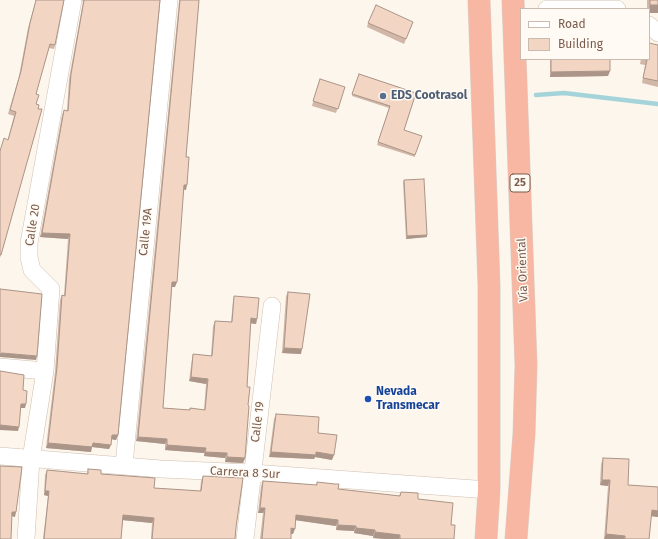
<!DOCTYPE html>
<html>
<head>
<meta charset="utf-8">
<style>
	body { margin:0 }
	#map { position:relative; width:658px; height:539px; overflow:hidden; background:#fdf6ec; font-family:"Fira Sans",sans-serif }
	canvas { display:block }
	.legend { position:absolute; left:520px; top:8px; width:130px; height:52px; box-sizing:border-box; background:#fffaf3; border:1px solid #cabbb1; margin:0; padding:5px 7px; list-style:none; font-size:12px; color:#7a5c4d }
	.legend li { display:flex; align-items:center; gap:8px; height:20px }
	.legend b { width:20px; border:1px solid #cabbb1 }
</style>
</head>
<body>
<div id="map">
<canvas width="658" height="539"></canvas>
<ul class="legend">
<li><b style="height:5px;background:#fff"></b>Road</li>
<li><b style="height:11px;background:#f3d5c3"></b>Building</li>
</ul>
</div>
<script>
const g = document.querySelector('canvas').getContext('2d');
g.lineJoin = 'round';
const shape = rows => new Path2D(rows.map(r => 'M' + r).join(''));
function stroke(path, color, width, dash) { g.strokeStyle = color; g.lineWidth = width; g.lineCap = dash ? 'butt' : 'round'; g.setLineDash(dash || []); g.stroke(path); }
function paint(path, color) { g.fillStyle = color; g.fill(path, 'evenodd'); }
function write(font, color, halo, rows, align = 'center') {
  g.font = font + ' "Fira Sans",sans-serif'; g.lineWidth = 3; g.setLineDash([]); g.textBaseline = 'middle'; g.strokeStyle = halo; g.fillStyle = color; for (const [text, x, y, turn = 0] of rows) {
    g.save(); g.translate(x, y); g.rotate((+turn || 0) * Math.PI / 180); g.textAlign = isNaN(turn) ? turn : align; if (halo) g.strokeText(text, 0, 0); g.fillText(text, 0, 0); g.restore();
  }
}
const stream = shape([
	[536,95,564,93,658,104]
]);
const minor = shape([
	[547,9,617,9],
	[649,25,658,33],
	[0,367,45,371],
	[0,456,161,469,252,473,489,490],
	[124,465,169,0],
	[26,539,31,459,45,371,51,289,32,270,29,257,29,243,73,0],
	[245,539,272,306]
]);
const highway = shape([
	[479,0,489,285,489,490,486,539],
	[513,0,526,365,524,434,516,539]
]);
const wall = shape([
	[36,0,55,45,54,49,49,48,40,78,36,94,36,104,38,109,42,109,0,258,0,150,8,139,14,116,8,114,19,76,28,28],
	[82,0,160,0,118,435,116,440,111,439,109,449,92,447,91,452,46,448,55,372,60,300,62,295,64,295,68,239,40,237,62,115,64,110,67,111,69,79,83,2],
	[179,0,199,0,186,157,186,190,183,189,175,287,172,287,163,408,189,410,190,408,204,410,206,384,189,381,192,359,193,354,211,356,213,326,215,321,231,322,233,301,234,296,257,319,256,324,250,323,247,387,248,405,245,458,243,463,225,462,225,458,204,456,204,453,165,450,165,444,136,441,179,1],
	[647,0,658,0,658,13,649,13,649,9,647,9],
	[413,22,404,44,367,27,368,23],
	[658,45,658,87,642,83,645,65,640,64,641,59,649,59],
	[550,59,610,59,608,76,550,77],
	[359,74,416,93,404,130,415,155,415,157,377,145,389,108,352,96],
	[318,84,345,87,336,113,312,106],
	[404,180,427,237,406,239,403,182],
	[288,292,301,354,282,353,286,296],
	[276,414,318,433,332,460,315,457,314,459,269,457,274,419],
	[603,458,628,485,658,487,658,517,651,516,649,539,604,539,608,486,600,485,601,464],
	[88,469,101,474,154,488,200,491,201,481,203,476,236,527,235,539,151,539,152,523,123,520,121,539,43,539,48,496,44,495,45,475,47,470,87,474],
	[263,481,316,485,317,482,338,489,399,496,401,492,418,499,451,525,454,539,385,539,373,538,373,536,354,533,354,531,336,530,336,526,296,520,293,534,291,534,291,539,260,539,263,513,258,513,261,486]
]);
const shadedWall = shape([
	[650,5,658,5,658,13,649,13,649,9],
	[610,71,608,76,550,77,551,72],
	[184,185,187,185,186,190,182,189],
	[42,233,70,234,68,239,40,237],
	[427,235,427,237,406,239,407,236],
	[172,282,177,282,175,287,170,287],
	[251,318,257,319,256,324,249,323],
	[284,348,302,349,301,354,282,353],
	[2,353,37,356,36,360,0,357,0,354],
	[191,377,208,379,206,384,189,381],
	[21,404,26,404,25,408,19,408],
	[0,425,19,427,18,431,0,430],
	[112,435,118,435,116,440,110,439],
	[138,437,167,439,165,444,136,441],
	[48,443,93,443,111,445,109,449,92,447,91,452,46,448],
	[167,445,206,448,204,453,165,450],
	[205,452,227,453,225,458,204,456],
	[271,452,316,452,334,455,332,460,315,457,314,459,269,457],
	[227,457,245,458,243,463,225,462],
	[602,480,610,480,608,486,600,485],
	[45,491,49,491,48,496,44,495],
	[260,508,265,508,263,513,258,513],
	[652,510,658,511,658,517,650,516],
	[12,512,16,512,15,517,11,516],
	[123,515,154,518,152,523,121,520],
	[296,515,338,520,336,526,294,520],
	[338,525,356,526,354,531,336,530],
	[291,528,295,529,293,534,289,534],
	[356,528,375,530,373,536,354,533],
	[375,532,400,535,399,539,385,539,373,538],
	[606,534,625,536,624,539,604,539]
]);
const building = shape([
	[36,0,64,0,55,45,50,44,36,94,39,95,36,104,39,105,38,109,42,109,1,255,0,255,0,151,4,138,8,140,16,112,10,110,21,71,30,23,36,0],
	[84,0,160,0,118,435,112,435,111,445,93,443,92,447,48,443,57,367,62,295,65,296,70,234,42,233,64,110,68,111,71,74,84,0],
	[180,0,199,0,186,157,189,157,187,185,184,185,177,282,172,282,163,408,190,410,190,408,205,410,208,379,191,377,193,354,212,356,215,321,232,322,234,296,259,298,257,319,251,318,247,387,250,387,248,405,249,406,245,458,227,457,227,453,205,452,206,448,167,445,167,439,138,437,180,0],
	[650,0,658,0,658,5,650,5,650,0],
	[376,5,413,22,406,39,368,23,376,5],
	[649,43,658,45,658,81,643,78,647,60,641,59,649,59,649,43],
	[551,59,610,59,610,71,551,72,551,59],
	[359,74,416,93,404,130,422,136,415,155,378,142,390,106,352,94,359,74],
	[320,79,345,87,338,109,313,101,320,79],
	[424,179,427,235,407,236,404,180,424,179],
	[0,289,42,294,37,356,2,353,0,354,0,289],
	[288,292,310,294,302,349,284,348,288,292],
	[0,371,24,375,23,390,27,391,26,404,21,404,19,427,0,425,0,371],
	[276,414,319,417,318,433,337,435,334,455,316,452,316,455,271,452,276,414],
	[603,458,629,459,628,485,658,487,658,511,652,510,649,539,625,539,625,536,606,534,610,480,602,480,603,458],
	[0,466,22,467,16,512,12,512,11,539,0,539,0,466],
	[88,469,101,470,101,474,155,478,154,488,201,491,203,476,243,478,236,527,235,539,152,539,154,518,123,515,121,539,44,539,49,491,45,491,47,470,88,474,88,469],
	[263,481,317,485,317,482,335,484,339,484,338,489,400,496,401,492,418,493,418,499,453,503,451,525,455,525,454,539,400,539,400,535,375,532,375,530,356,528,356,526,338,525,338,520,296,515,295,529,291,528,291,539,262,539,265,508,260,508,263,481]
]);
const markers = [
	[383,96,4,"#5c6f8a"],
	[368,399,4,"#1a4fb4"]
];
const shields = [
	[520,183,20]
];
const shieldNames = [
	["25",520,183]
];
const serviceNames = [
	["EDS Cootrasol",391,96]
];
const streetNames = [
	["Calle 20",33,225,-81],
	["Calle 19A",146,232,-84],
	["Vía Oriental",523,270,-92],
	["Calle 19",258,422,-83],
	["Carrera 8 Sur",245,473,3]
];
const transitNames = [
	["Nevada",376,392],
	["Transmecar",376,406]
];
stroke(stream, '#a5d3da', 4.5);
stroke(minor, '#d1beb0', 18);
stroke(highway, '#dad1cd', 23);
stroke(minor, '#fff', 17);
stroke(highway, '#f7b7a3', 22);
paint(wall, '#d1b7a8');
paint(shadedWall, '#aa9588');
paint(building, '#f3d5c3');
stroke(building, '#aa9588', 1);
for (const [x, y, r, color] of markers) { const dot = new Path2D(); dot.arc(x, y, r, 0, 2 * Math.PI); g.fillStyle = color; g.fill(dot); stroke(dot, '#fffaf3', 1.5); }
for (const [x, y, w] of shields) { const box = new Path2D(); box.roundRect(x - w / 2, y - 9, w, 18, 3); g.fillStyle = '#fffaf3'; g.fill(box); stroke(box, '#7a5c4d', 1); }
write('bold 11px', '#7a5c4d', null, shieldNames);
write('bold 12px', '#4e5e75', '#fffaf3', serviceNames, 'left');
write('12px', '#7a5c4d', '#fffaf3', streetNames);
write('bold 12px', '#164399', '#fffaf3', transitNames, 'left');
</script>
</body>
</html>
